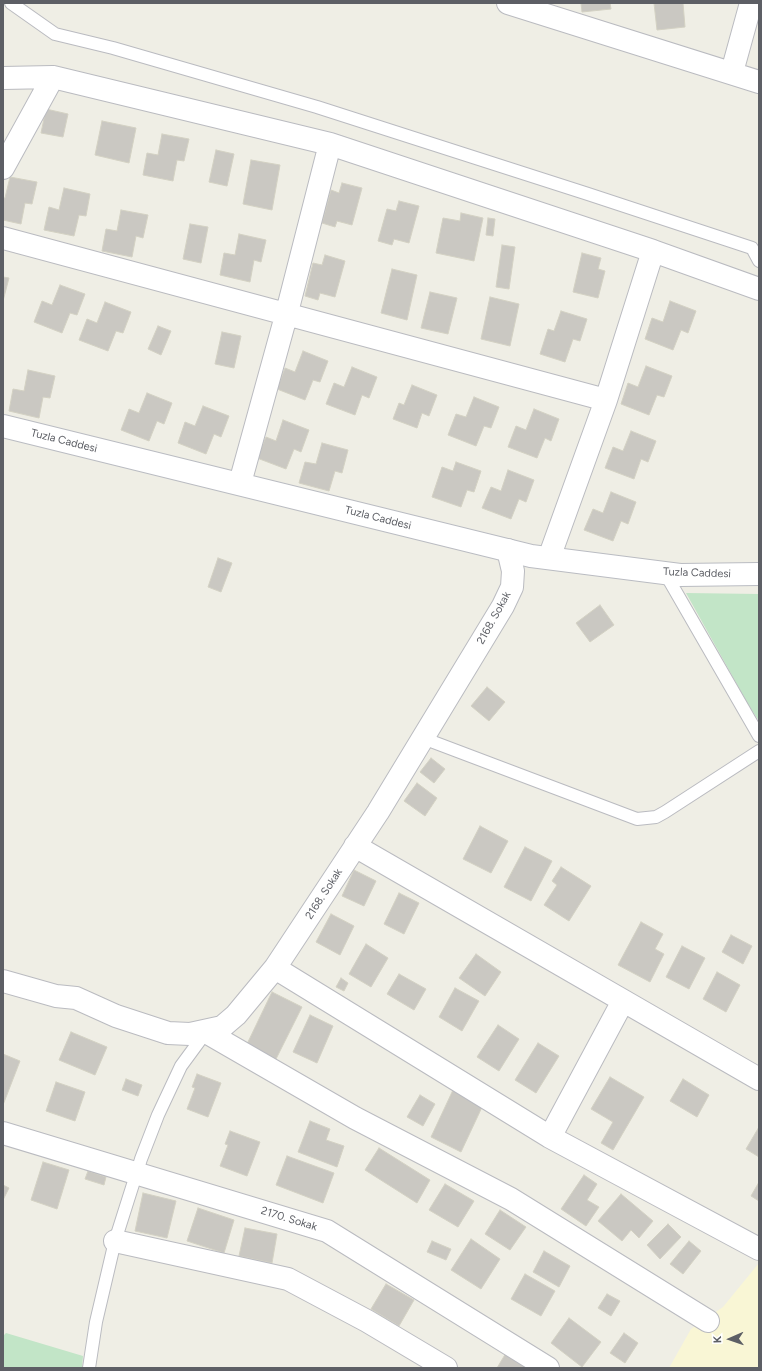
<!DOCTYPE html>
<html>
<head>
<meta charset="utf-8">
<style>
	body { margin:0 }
	#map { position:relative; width:762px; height:1371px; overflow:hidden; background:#efeee5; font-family:Figtree,sans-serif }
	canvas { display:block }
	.frame { position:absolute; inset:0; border:4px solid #5d5f65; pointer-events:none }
	.north { position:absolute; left:710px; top:1319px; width:40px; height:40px; -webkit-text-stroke:3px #fff; paint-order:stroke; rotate:268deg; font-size:11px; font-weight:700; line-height:16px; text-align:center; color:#5d5f65 }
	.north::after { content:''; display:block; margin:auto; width:14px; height:18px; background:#5d5f65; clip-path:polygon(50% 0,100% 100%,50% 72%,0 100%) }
</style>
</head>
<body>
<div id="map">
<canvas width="762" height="1371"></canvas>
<div class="frame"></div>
<div class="north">K</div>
</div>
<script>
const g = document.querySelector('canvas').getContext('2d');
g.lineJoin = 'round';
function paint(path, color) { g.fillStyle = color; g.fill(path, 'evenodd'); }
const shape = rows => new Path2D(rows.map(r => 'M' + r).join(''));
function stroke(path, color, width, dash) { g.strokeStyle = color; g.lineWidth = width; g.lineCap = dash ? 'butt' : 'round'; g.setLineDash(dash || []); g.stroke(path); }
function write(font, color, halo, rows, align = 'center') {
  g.font = font + ' Figtree,sans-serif'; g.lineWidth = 3.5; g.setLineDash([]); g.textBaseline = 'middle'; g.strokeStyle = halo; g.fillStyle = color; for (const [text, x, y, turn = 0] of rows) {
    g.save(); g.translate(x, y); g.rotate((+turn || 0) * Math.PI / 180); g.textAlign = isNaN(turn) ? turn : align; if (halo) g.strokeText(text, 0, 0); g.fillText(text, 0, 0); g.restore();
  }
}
const green = shape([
	[686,593,759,594,759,721,749,706],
	[6,1333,83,1356,82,1368,3,1368,3,1336]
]);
const sand = shape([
	[759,1263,759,1368,669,1368,691,1329,723,1307]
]);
const building = shape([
	[581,3,610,3,611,9,582,12,581,3],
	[654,3,683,3,685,27,657,30,654,3],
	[46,109,68,114,63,137,41,133,46,109],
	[102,121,136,128,129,163,95,155,102,121],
	[162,134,189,139,184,161,177,160,173,181,143,175,147,153,158,155,162,134],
	[216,150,234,154,227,186,209,182,216,150],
	[251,160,280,165,272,210,243,204,251,160],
	[10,177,37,182,32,204,25,203,21,224,3,220,3,198,5,198,10,177],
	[342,183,362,188,352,225,337,221,335,227,322,223,331,190,339,193,342,183],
	[64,188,90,194,86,216,79,215,74,236,44,230,49,207,59,210,64,188],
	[399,201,419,206,409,243,394,239,392,245,378,241,387,209,396,211,399,201],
	[121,210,148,215,143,238,136,236,132,257,102,251,106,229,117,231,121,210],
	[461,213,483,218,474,261,436,253,443,218,460,221,461,213],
	[488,218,495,219,493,236,486,235,488,218],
	[190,224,208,227,201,263,183,259,190,224],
	[239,234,266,240,261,262,254,260,250,282,220,275,224,253,235,255,239,234],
	[502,245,515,247,509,289,496,287,502,245],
	[582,253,601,258,598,269,605,271,598,298,573,292,582,253],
	[325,255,345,261,335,297,320,293,318,300,305,296,313,263,322,265,325,255],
	[392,269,417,275,407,320,381,313,392,269],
	[3,277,9,278,3,301,3,277],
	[60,285,85,294,77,315,70,313,62,333,34,322,42,301,52,305,60,285],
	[430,292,457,298,448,334,421,328,430,292],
	[490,297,519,304,510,346,481,339,490,297],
	[670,301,696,311,688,333,681,330,673,350,645,339,652,318,663,322,670,301],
	[105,302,131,312,123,333,116,331,108,351,79,340,87,319,97,323,105,302],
	[561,311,587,319,580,341,573,339,565,362,540,354,548,329,554,331,561,311],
	[158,326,171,331,161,355,148,349,158,326],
	[222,332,241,336,234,368,215,364,222,332],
	[303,351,328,361,320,382,313,380,305,400,277,389,285,368,295,372,303,351],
	[646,366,672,376,664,397,657,395,649,415,621,404,628,383,638,387,646,366],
	[352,367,377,377,369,398,362,395,355,415,326,404,334,383,344,387,352,367],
	[28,370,55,376,50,398,43,397,39,418,9,411,13,389,24,391,28,370],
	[412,385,437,395,429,416,422,413,417,428,393,419,399,403,404,405,412,385],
	[147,393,172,403,164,424,157,421,149,441,121,430,129,409,139,413,147,393],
	[474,397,499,407,491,428,484,426,476,446,448,435,456,414,466,417,474,397],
	[203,406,229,416,221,437,214,434,206,454,178,443,185,422,195,426,203,406],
	[534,409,559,419,551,441,545,438,537,458,508,447,516,426,526,430,534,409],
	[283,420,309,430,301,452,294,449,286,469,257,458,266,437,276,441,283,420],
	[631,431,656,441,648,462,641,459,634,479,605,468,613,447,623,451,631,431],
	[322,443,348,450,342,473,335,471,329,491,299,483,305,462,316,464,322,443],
	[456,462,481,471,474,492,467,490,461,507,432,497,442,467,453,471,456,462],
	[508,470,534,480,526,502,519,499,511,519,482,508,491,487,501,491,508,470],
	[611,492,636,502,628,524,621,521,613,541,584,530,593,509,603,513,611,492],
	[218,558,232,563,221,592,208,587,218,558],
	[600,605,614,625,590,642,576,623,600,605],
	[487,687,505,702,489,721,471,706,487,687],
	[431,758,445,769,434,783,420,772,431,758],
	[417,783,437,798,425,816,404,801,417,783],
	[480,826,508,841,491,873,463,859,480,826],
	[525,847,552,861,531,901,504,887,525,847],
	[561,867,591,886,569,921,544,905,557,885,552,881,561,867],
	[354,870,376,881,364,906,342,896,354,870],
	[399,893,419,903,404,934,384,924,399,893],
	[331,914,354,926,340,955,316,942,331,914],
	[641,922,663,934,655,949,664,954,650,982,618,965,641,922],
	[731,935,752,946,743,964,722,952,731,935],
	[366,944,388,958,371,987,349,974,366,944],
	[682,946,705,958,689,989,666,977,682,946],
	[476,954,501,972,485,996,459,978,476,954],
	[717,972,740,985,726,1012,703,999,717,972],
	[399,974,426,989,414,1010,387,994,399,974],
	[341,978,348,983,344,991,336,987,341,978],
	[455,988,479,1001,462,1031,439,1017,455,988],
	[272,992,302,1007,276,1059,247,1044,272,992],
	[310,1015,333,1026,317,1063,293,1052,310,1015],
	[498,1025,519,1039,499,1071,477,1057,498,1025],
	[71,1032,107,1047,95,1075,59,1060,71,1032],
	[538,1043,559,1056,536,1093,515,1080,538,1043],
	[3,1054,20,1061,3,1105,3,1054],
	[197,1074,221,1083,208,1117,187,1109,195,1088,192,1087,197,1074],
	[610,1077,644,1097,613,1150,601,1143,613,1122,591,1109,610,1077],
	[126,1079,142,1085,138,1096,122,1090,126,1079],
	[683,1079,709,1095,697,1117,670,1101,683,1079],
	[56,1082,85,1092,75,1121,46,1111,56,1082],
	[453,1090,483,1105,461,1152,431,1137,453,1090],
	[420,1095,435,1104,423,1126,407,1117,420,1095],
	[310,1121,330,1129,326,1140,344,1146,337,1167,298,1152,310,1121],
	[759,1127,759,1157,746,1149,759,1127],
	[230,1131,260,1142,247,1176,220,1166,228,1145,225,1144,230,1131],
	[379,1148,430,1180,417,1203,365,1170,379,1148],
	[287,1156,334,1173,323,1203,276,1185,287,1156],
	[43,1162,69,1170,57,1209,31,1200,43,1162],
	[88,1171,106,1177,104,1185,85,1179,88,1171],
	[584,1175,597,1184,587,1200,599,1207,586,1226,561,1209,584,1175],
	[759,1182,759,1201,751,1196,759,1182],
	[445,1184,474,1201,458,1227,429,1210,445,1184],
	[3,1185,9,1188,3,1200,3,1185],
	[143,1193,176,1201,167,1238,135,1231,143,1193],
	[621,1194,653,1221,639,1238,631,1230,622,1241,598,1221,621,1194],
	[198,1208,234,1220,224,1253,187,1241,198,1208],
	[500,1210,526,1227,510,1250,485,1234,500,1210],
	[668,1224,681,1237,660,1259,647,1245,668,1224],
	[245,1228,277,1234,272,1263,239,1256,245,1228],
	[471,1239,500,1259,481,1289,451,1270,471,1239],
	[432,1241,451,1249,446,1260,427,1252,432,1241],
	[689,1241,701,1251,683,1274,670,1264,689,1241],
	[544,1251,570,1266,559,1287,533,1272,544,1251],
	[525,1274,555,1291,541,1316,511,1299,525,1274],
	[386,1284,414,1300,399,1326,371,1309,386,1284],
	[607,1294,620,1301,611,1316,598,1308,607,1294],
	[569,1318,601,1342,582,1367,551,1343,569,1318],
	[624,1333,638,1343,625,1363,610,1353,624,1333],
	[506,1353,530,1368,497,1368,506,1353]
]);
const service = shape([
	[11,3,55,34,113,48,317,107,588,194,752,248,759,261],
	[665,573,759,736],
	[420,737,637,819,656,817,665,812,759,751],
	[89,1368,96,1322,115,1241,141,1159,158,1115,181,1066,206,1032]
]);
const minor = shape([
	[508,3,759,82],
	[732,72,751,3],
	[3,78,53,77,330,144,653,251,759,289],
	[3,168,53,77],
	[3,238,606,400],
	[240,483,286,316,330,144],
	[549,558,606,400,653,251],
	[355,846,759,1079],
	[275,968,550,1137,759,1249],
	[3,981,56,996,76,998,116,1016,168,1033,190,1034,222,1027,236,1015,275,968,378,812,503,606,512,587,513,571,508,550],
	[206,1032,355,1118,511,1199,708,1321],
	[3,1133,327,1231,548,1368],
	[550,1137,623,1001],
	[115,1241,288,1279,367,1321,446,1368]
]);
const secondary = shape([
	[3,426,531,556,680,575,759,574]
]);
const streetNames = [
	["Tuzla Caddesi",64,441,14],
	["Tuzla Caddesi",378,518,14],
	["Tuzla Caddesi",697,573,2],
	["2168. Sokak",494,618,-61],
	["2168. Sokak",324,894,-57],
	["2170. Sokak",289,1219,17]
];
paint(green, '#c2e5c7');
paint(sand, '#f9f6d5');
paint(building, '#cac8c2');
stroke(building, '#d3d1c3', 1);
stroke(service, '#babbc0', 14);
stroke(minor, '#babbc0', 24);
stroke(secondary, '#babcc2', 24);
stroke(service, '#fff', 12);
stroke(minor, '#fff', 22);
stroke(secondary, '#fff', 22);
write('11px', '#5d5f65', '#fff', streetNames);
</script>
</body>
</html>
